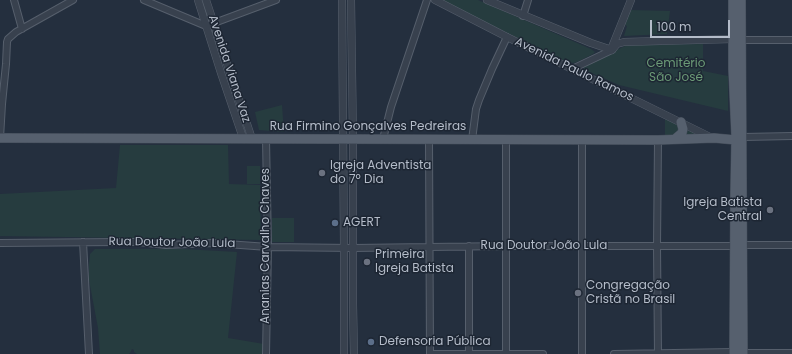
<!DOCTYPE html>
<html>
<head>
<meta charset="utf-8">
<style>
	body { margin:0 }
	#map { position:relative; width:792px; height:354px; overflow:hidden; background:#242f3e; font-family:Poppins,sans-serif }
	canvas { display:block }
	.scale { position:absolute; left:650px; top:20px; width:80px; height:18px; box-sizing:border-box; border:2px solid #b4bcc9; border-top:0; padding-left:5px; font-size:12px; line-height:14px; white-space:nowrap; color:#b4bcc9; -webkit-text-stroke:3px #1d2633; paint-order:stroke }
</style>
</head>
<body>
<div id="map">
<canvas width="792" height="354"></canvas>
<div class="scale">100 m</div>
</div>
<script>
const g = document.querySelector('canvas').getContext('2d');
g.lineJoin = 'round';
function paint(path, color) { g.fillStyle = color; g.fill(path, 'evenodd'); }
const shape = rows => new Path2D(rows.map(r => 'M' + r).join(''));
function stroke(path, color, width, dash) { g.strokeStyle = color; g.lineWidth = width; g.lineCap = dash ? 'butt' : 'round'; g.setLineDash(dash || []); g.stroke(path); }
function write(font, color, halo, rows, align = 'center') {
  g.font = font + ' Poppins,sans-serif'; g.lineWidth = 3; g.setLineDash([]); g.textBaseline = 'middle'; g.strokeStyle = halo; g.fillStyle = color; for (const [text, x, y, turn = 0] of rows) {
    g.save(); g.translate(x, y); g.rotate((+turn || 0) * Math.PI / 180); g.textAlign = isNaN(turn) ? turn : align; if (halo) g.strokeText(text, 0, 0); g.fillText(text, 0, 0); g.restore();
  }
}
const green = shape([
	[440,0,478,0,591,49,595,52,593,54,579,61,574,63,567,62],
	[631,10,670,11,667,34,624,36,627,26,625,25],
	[703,44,703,71,728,76,728,111,619,85,585,70,584,68,586,65,627,45],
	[282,105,284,132,259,130,255,112],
	[665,117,705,137,665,137],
	[120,145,228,145,229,184,260,185,261,240,0,236,0,194,116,188],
	[247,166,260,166,260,184,247,184],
	[272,218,294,218,294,242,272,242],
	[95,249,183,249,237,252,228,338,264,344,264,354,137,354,134,352,134,350,132,349,130,353,129,354,100,354,98,328,89,280,89,264,90,254]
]);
const minor = shape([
	[14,0,22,29],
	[144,0,206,26,276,0],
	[523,16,528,0],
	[741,40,792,40],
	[572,69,612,50],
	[743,137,792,136],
	[0,138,2,104,6,64,7,42,8,39,16,32,73,0],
	[383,139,391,107,427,0],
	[582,139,582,354],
	[429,140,430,354],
	[472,140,476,109,479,100,492,69,507,37],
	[83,242,89,354],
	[0,243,119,242,139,242,166,245,213,243,268,247,353,248,506,246,734,246],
	[743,245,792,245],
	[743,353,792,353],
	[266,354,268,247,266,139],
	[433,354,543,354],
	[469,354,469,246],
	[506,354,506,139],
	[614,354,734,352],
	[658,354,657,246,658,140]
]);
const tertiary = shape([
	[198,0,221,73,243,138],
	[206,0,252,139],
	[342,0,344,247,344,354],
	[351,0,353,139,353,304,354,354],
	[435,0,507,37,712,138],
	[487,0,591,43,612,50],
	[612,47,631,0],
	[612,50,617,44,624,42,733,39]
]);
const primary = shape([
	[733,0,733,69,736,137,735,192,734,354],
	[741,0,743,354],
	[0,138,658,140,714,138,736,140],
	[675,139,682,133,683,129,681,122]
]);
const markers = [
	[322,173,4,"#6b7280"],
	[770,210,4,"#6b7280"],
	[335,223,4,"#5c6f8a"],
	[367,262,4,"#6b7280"],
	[578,293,4,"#6b7280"],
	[371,342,4,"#5c6f8a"]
];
const parkNames = [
	["Cemitério",676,64],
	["São José",676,78]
];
const streetNames = [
	["Avenida Viana Vaz",229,69,72],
	["Avenida Paulo Ramos",574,70,26],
	["Rua Firmino Gonçalves Pedreiras",368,127],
	["Rua Doutor João Lula",172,243,1],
	["Ananias Carvalho Chaves",266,246,-90],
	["Rua Doutor João Lula",544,246]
];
const poiNames = [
	["Igreja Adventista",330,166],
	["do 7º Dia",330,180],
	["Igreja Batista",762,203,"right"],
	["Central",762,217,"right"],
	["AGERT",343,223],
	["Primeira",375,255],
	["Igreja Batista",375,269],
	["Congregação",586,286],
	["Cristã no Brasil",586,300],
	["Defensoria Pública",379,342]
];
paint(green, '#263c3f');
stroke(minor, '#565f6c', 8);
stroke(tertiary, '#565f6c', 8);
stroke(primary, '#414a57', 10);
stroke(minor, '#38414e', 6);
stroke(tertiary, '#38414e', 7);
stroke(primary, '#56606e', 9);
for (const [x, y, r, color] of markers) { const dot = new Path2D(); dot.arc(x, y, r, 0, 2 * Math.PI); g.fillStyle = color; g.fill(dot); stroke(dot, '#1d2633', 1.5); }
write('12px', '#6b9a76', '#1d2633', parkNames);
write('12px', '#b4bcc9', '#1d2633', streetNames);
write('12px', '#b4bcc9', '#1d2633', poiNames, 'left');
</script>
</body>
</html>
